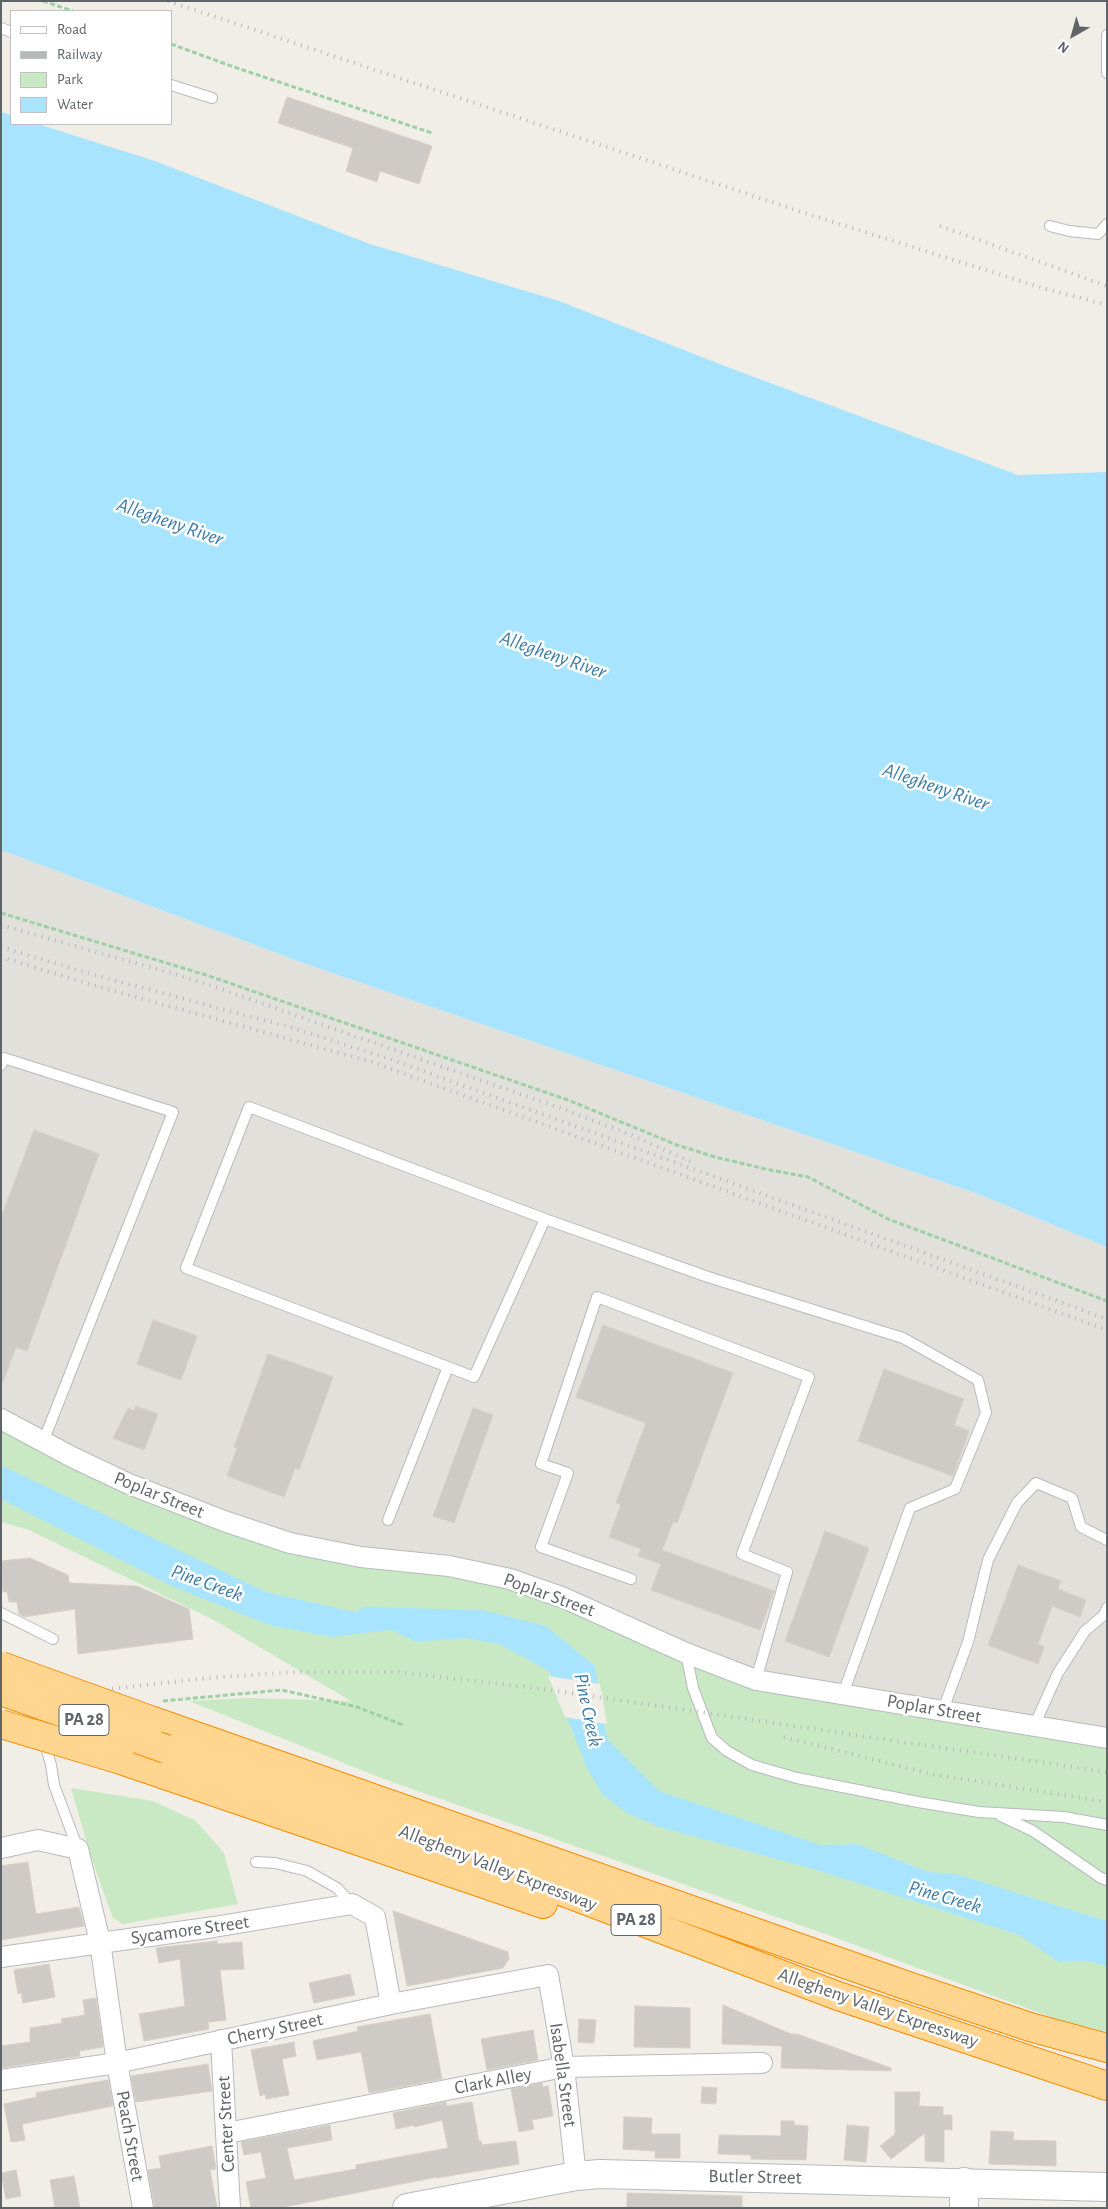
<!DOCTYPE html>
<html>
<head>
<meta charset="utf-8">
<style>
	body { margin:0 }
	#map { position:relative; width:1108px; height:2209px; overflow:hidden; background:#f1eee7; font-family:"Alegreya Sans",sans-serif }
	canvas { display:block }
	.frame { position:absolute; inset:0; border:2px solid #5e6468; pointer-events:none }
	.legend { position:absolute; left:10px; top:10px; width:162px; height:115px; box-sizing:border-box; background:#fff; border:1px solid #bfc1c3; margin:0; padding:6px 9px; list-style:none; font-size:15px; color:#5e6468 }
	.legend li { display:flex; align-items:center; gap:10px; height:25px }
	.legend b { width:25px; border:1px solid #bfc1c3 }
	.north { position:absolute; left:1048px; top:10px; width:50px; height:50px; -webkit-text-stroke:4px #fff; paint-order:stroke; rotate:218deg; font-size:14px; font-weight:700; line-height:20px; text-align:center; color:#5e6468 }
	.north::after { content:''; display:block; margin:auto; width:18px; height:22px; background:#5e6468; clip-path:polygon(50% 0,100% 100%,50% 72%,0 100%) }
</style>
</head>
<body>
<div id="map">
<canvas width="1108" height="2209"></canvas>
<div class="frame"></div>
<ul class="legend">
<li><b style="height:6px;background:#fff"></b>Road</li>
<li><b style="height:6px;background:#b6b7b8"></b>Railway</li>
<li><b style="height:14px;background:#c8e9c3"></b>Park</li>
<li><b style="height:14px;background:#a9e4ff"></b>Water</li>
</ul>
<div class="north">N</div>
</div>
<script>
const g = document.querySelector('canvas').getContext('2d');
g.lineJoin = 'round';
function paint(path, color) { g.fillStyle = color; g.fill(path, 'evenodd'); }
const shape = rows => new Path2D(rows.map(r => 'M' + r).join(''));
function stroke(path, color, width, dash) { g.strokeStyle = color; g.lineWidth = width; g.lineCap = dash ? 'butt' : 'round'; g.setLineDash(dash || []); g.stroke(path); }
function write(font, color, halo, rows, align = 'center') {
  g.font = font + ' "Alegreya Sans",sans-serif'; g.lineWidth = 5; g.setLineDash([]); g.textBaseline = 'middle'; g.strokeStyle = halo; g.fillStyle = color; for (const [text, x, y, turn = 0] of rows) {
    g.save(); g.translate(x, y); g.rotate((+turn || 0) * Math.PI / 180); g.textAlign = isNaN(turn) ? turn : align; if (halo) g.strokeText(text, 0, 0); g.fillText(text, 0, 0); g.restore();
  }
}
const industrial = shape([
	[1,850,303,963,978,1194,1107,1247,1107,1751,859,1709,327,1561,1,1433]
]);
const green = shape([
	[1,1419,224,1521,510,1579,756,1680,1107,1738,1107,2032,1056,2019,831,1936,381,1778,189,1701,249,1698,351,1701,212,1619,29,1530,1,1522],
	[71,1788,153,1801,196,1821,224,1853,238,1904,123,1924,113,1918,92,1860]
]);
const water = shape([
	[1,112,11,115,11,124,38,124,155,161,370,244,559,301,730,368,1018,475,1107,472,1107,1247,978,1194,303,963,1,850],
	[1,1465,266,1592,355,1612,363,1607,482,1610,546,1626,595,1666,607,1739,659,1791,821,1845,857,1844,929,1872,956,1874,1107,1921,1107,1966,1088,1961,1059,1962,1019,1935,820,1871,659,1827,627,1813,603,1795,587,1768,549,1671,499,1644,466,1638,416,1642,391,1630,331,1637,269,1625,174,1587,1,1499]
]);
const pier = shape([
	[548,1676,600,1684,607,1724,565,1717]
]);
const building = shape([
	[287,97,432,146,419,184,380,171,377,182,346,171,353,148,278,123,287,97],
	[34,1130,99,1154,27,1351,16,1347,3,1382,1,1382,1,1218,34,1130],
	[153,1320,197,1336,181,1380,137,1364,153,1320],
	[603,1325,733,1373,677,1523,673,1522,662,1550,774,1591,760,1630,651,1590,661,1564,638,1556,641,1549,609,1537,621,1505,616,1503,646,1423,576,1397,603,1325],
	[268,1354,333,1377,299,1470,295,1468,284,1497,227,1476,237,1448,234,1447,268,1354],
	[884,1369,964,1399,954,1425,969,1431,953,1476,858,1441,884,1369],
	[136,1406,158,1414,144,1450,113,1438,128,1408,134,1411,136,1406],
	[473,1408,493,1415,454,1523,433,1516,473,1408],
	[825,1531,869,1548,829,1657,785,1641,825,1531],
	[30,1558,68,1575,69,1583,137,1586,189,1609,193,1639,78,1654,75,1609,24,1617,19,1614,17,1602,9,1602,7,1591,3,1592,1,1561,30,1558],
	[1018,1565,1061,1581,1058,1589,1086,1600,1080,1617,1052,1606,1038,1644,1044,1647,1038,1664,988,1645,1018,1565],
	[28,1862,36,1914,79,1907,84,1926,1,1940,1,1866,28,1862],
	[393,1911,508,1952,509,1959,503,1968,407,1986,393,1911],
	[217,1941,217,1944,242,1942,244,1969,220,1970,226,2020,208,2022,209,2029,144,2041,139,2014,185,2006,180,1959,159,1963,156,1948,217,1941],
	[49,1964,55,1997,23,2003,21,1993,18,1994,14,1970,49,1964],
	[350,1974,355,1995,314,2003,309,1983,350,1974],
	[96,1998,103,2047,79,2051,80,2056,1,2068,1,2046,30,2042,30,2028,62,2023,61,2019,85,2015,83,2000,96,1998],
	[723,2005,791,2034,797,2034,891,2068,891,2071,781,2068,782,2046,722,2044,723,2005],
	[635,2006,690,2008,690,2048,634,2047,635,2006],
	[430,2014,442,2079,369,2093,361,2052,317,2060,313,2041,358,2031,357,2027,430,2014],
	[579,2019,596,2020,594,2043,578,2042,579,2019],
	[533,2030,538,2060,487,2070,481,2039,533,2030],
	[294,2042,296,2056,282,2059,289,2095,266,2099,265,2094,260,2096,251,2050,294,2042],
	[208,2064,212,2091,136,2102,131,2076,208,2064],
	[108,2080,113,2106,22,2124,25,2140,11,2142,4,2104,37,2097,36,2093,108,2080],
	[542,2083,543,2087,548,2086,553,2116,532,2120,534,2129,519,2132,511,2089,542,2083],
	[702,2087,717,2088,716,2104,701,2103,702,2087],
	[895,2092,920,2092,919,2106,943,2107,943,2115,952,2115,952,2130,944,2129,944,2162,925,2161,925,2133,891,2159,880,2146,895,2134,895,2092],
	[446,2102,446,2106,472,2102,479,2141,481,2141,482,2145,516,2141,519,2164,437,2178,437,2177,279,2208,251,2208,246,2182,266,2178,261,2152,244,2155,241,2142,330,2125,332,2140,287,2148,294,2180,356,2169,356,2165,448,2148,442,2120,415,2127,414,2125,396,2129,393,2113,446,2102],
	[624,2117,652,2118,651,2134,680,2134,680,2158,655,2158,655,2151,623,2149,624,2117],
	[781,2121,794,2121,794,2125,808,2126,806,2160,751,2159,751,2155,718,2154,719,2135,781,2136,781,2121],
	[847,2125,869,2127,866,2162,844,2160,847,2125],
	[991,2131,1014,2132,1013,2140,1056,2141,1056,2166,989,2164,991,2131],
	[212,2146,216,2169,210,2170,217,2208,155,2208,148,2170,161,2168,159,2156,212,2146],
	[16,2170,21,2196,6,2199,1,2173,16,2170],
	[74,2176,80,2208,55,2208,50,2180,74,2176],
	[627,2193,742,2196,742,2208,627,2208,627,2193]
]);
const path = shape([
	[43,1,73,11],
	[171,44,234,67,432,133],
	[1,913,206,975,568,1100,677,1145,715,1157,770,1170,808,1177,888,1219,1107,1301],
	[163,1701,282,1690,357,1707,403,1725]
]);
const lane = shape([
	[1,28,11,32],
	[1107,35,1107,73],
	[171,85,212,98],
	[1050,226,1069,231,1098,234,1107,224],
	[1,1065,4,1058,173,1112,43,1442],
	[448,1367,474,1377,545,1219],
	[388,1520,448,1367,186,1268,249,1107,545,1219,708,1277,903,1338,978,1380,986,1413,955,1489,910,1508,843,1694],
	[631,1579,541,1547,568,1473,541,1464,597,1297,809,1377,742,1554,787,1572,756,1680],
	[1,1613,53,1639],
	[686,1653,693,1688,712,1738,727,1751,752,1765,797,1778,918,1802,979,1812,1064,1817,1107,1825],
	[943,1710,968,1642,988,1560,1017,1503,1036,1483,1072,1498,1081,1527,1107,1540],
	[37,1715,51,1765,54,1785,78,1849],
	[1034,1726,1058,1673,1085,1631,1104,1615,1107,1608],
	[1001,1816,1033,1831,1101,1878,1107,1880],
	[256,1862,275,1863,307,1871,337,1888,352,1904]
]);
const street = shape([
	[1,1419,72,1457,129,1484,224,1521,290,1543,361,1557,449,1566,510,1579,564,1598,686,1653,756,1680,1107,1738],
	[1,1848,38,1840,78,1849,100,1942,117,2063,143,2208],
	[1,1957,214,1927,352,1904,375,1917,391,2004],
	[221,2040,230,2208],
	[1,2080,117,2063,391,2004,548,1975,564,2067,576,2176],
	[227,2133,564,2067,762,2063]
]);
const secondary = shape([
	[407,2208,576,2176,600,2174,1107,2187],
	[964,2208,964,2182]
]);
const highway = shape([
	[153,1721,905,1985,1030,2027,1107,2048],
	[166,1749,410,1834,838,1996,1107,2086],
	[121,1760,543,1904]
]);
const rail = shape([
	[168,1,811,215,1043,288,1107,305],
	[940,226,1107,286],
	[1,925,195,980,560,1108,629,1134,694,1163],
	[1,947,91,974,293,1028,390,1059,1107,1319],
	[1,957,89,984,372,1062,1107,1330],
	[1,1702,206,1678,297,1672,398,1672,543,1689,1107,1772],
	[784,1737,931,1774,1107,1802]
]);
const highwayBridge = shape([
	[1,1666,153,1721],
	[1,1691,166,1749],
	[1,1724,121,1760]
]);
const shields = [
	[84,1720,50],
	[636,1920,50]
];
const shieldNames = [
	["PA 28",84,1720],
	["PA 28",636,1920]
];
const streetNames = [
	["Poplar Street",159,1495,22],
	["Poplar Street",549,1595,20],
	["Poplar Street",934,1709,10],
	["Allegheny Valley Expressway",498,1868,21],
	["Sycamore Street",190,1930,-8],
	["Allegheny Valley Expressway",878,2008,19],
	["Cherry Street",275,2029,-12],
	["Isabella Street",563,2075,82],
	["Clark Alley",493,2081,-11],
	["Center Street",226,2124,-93],
	["Peach Street",130,2136,80],
	["Butler Street",755,2177,1]
];
const waterNames = [
	["Allegheny River",170,522,19],
	["Allegheny River",553,655,19],
	["Allegheny River",936,787,19],
	["Pine Creek",207,1583,20],
	["Pine Creek",588,1710,78],
	["Pine Creek",945,1897,16]
];
paint(industrial, '#e2e0db');
paint(green, '#c8e9c3');
paint(water, '#a9e4ff');
paint(pier, '#f1eee7');
paint(building, '#cecbc6');
stroke(building, '#d6cfc5', 1);
stroke(lane, '#b7babe', 12);
stroke(street, '#b7babe', 22);
stroke(secondary, '#b5bbbf', 30);
stroke(highway, '#f88c00', 30);
stroke(path, '#9ed0a6', 3, [5, 2.5]);
stroke(lane, '#fff', 10);
stroke(street, '#fff', 20);
stroke(secondary, '#fff', 28);
stroke(highway, '#ffd590', 28);
stroke(rail, '#b6b7b8', 4, [1, 6]);
stroke(highwayBridge, '#f88c00', 30, []);
stroke(highwayBridge, '#ffd590', 28);
for (const [x, y, w] of shields) { const box = new Path2D(); box.roundRect(x - w / 2, y - 15.5, w, 31, 4); g.fillStyle = '#fff'; g.fill(box); stroke(box, '#5e6468', 1); }
write('bold 18px', '#5e6468', null, shieldNames);
write('19px', '#5e6468', '#fff', streetNames);
write('italic 20px', '#3a7ba5', '#fff', waterNames);
</script>
</body>
</html>
